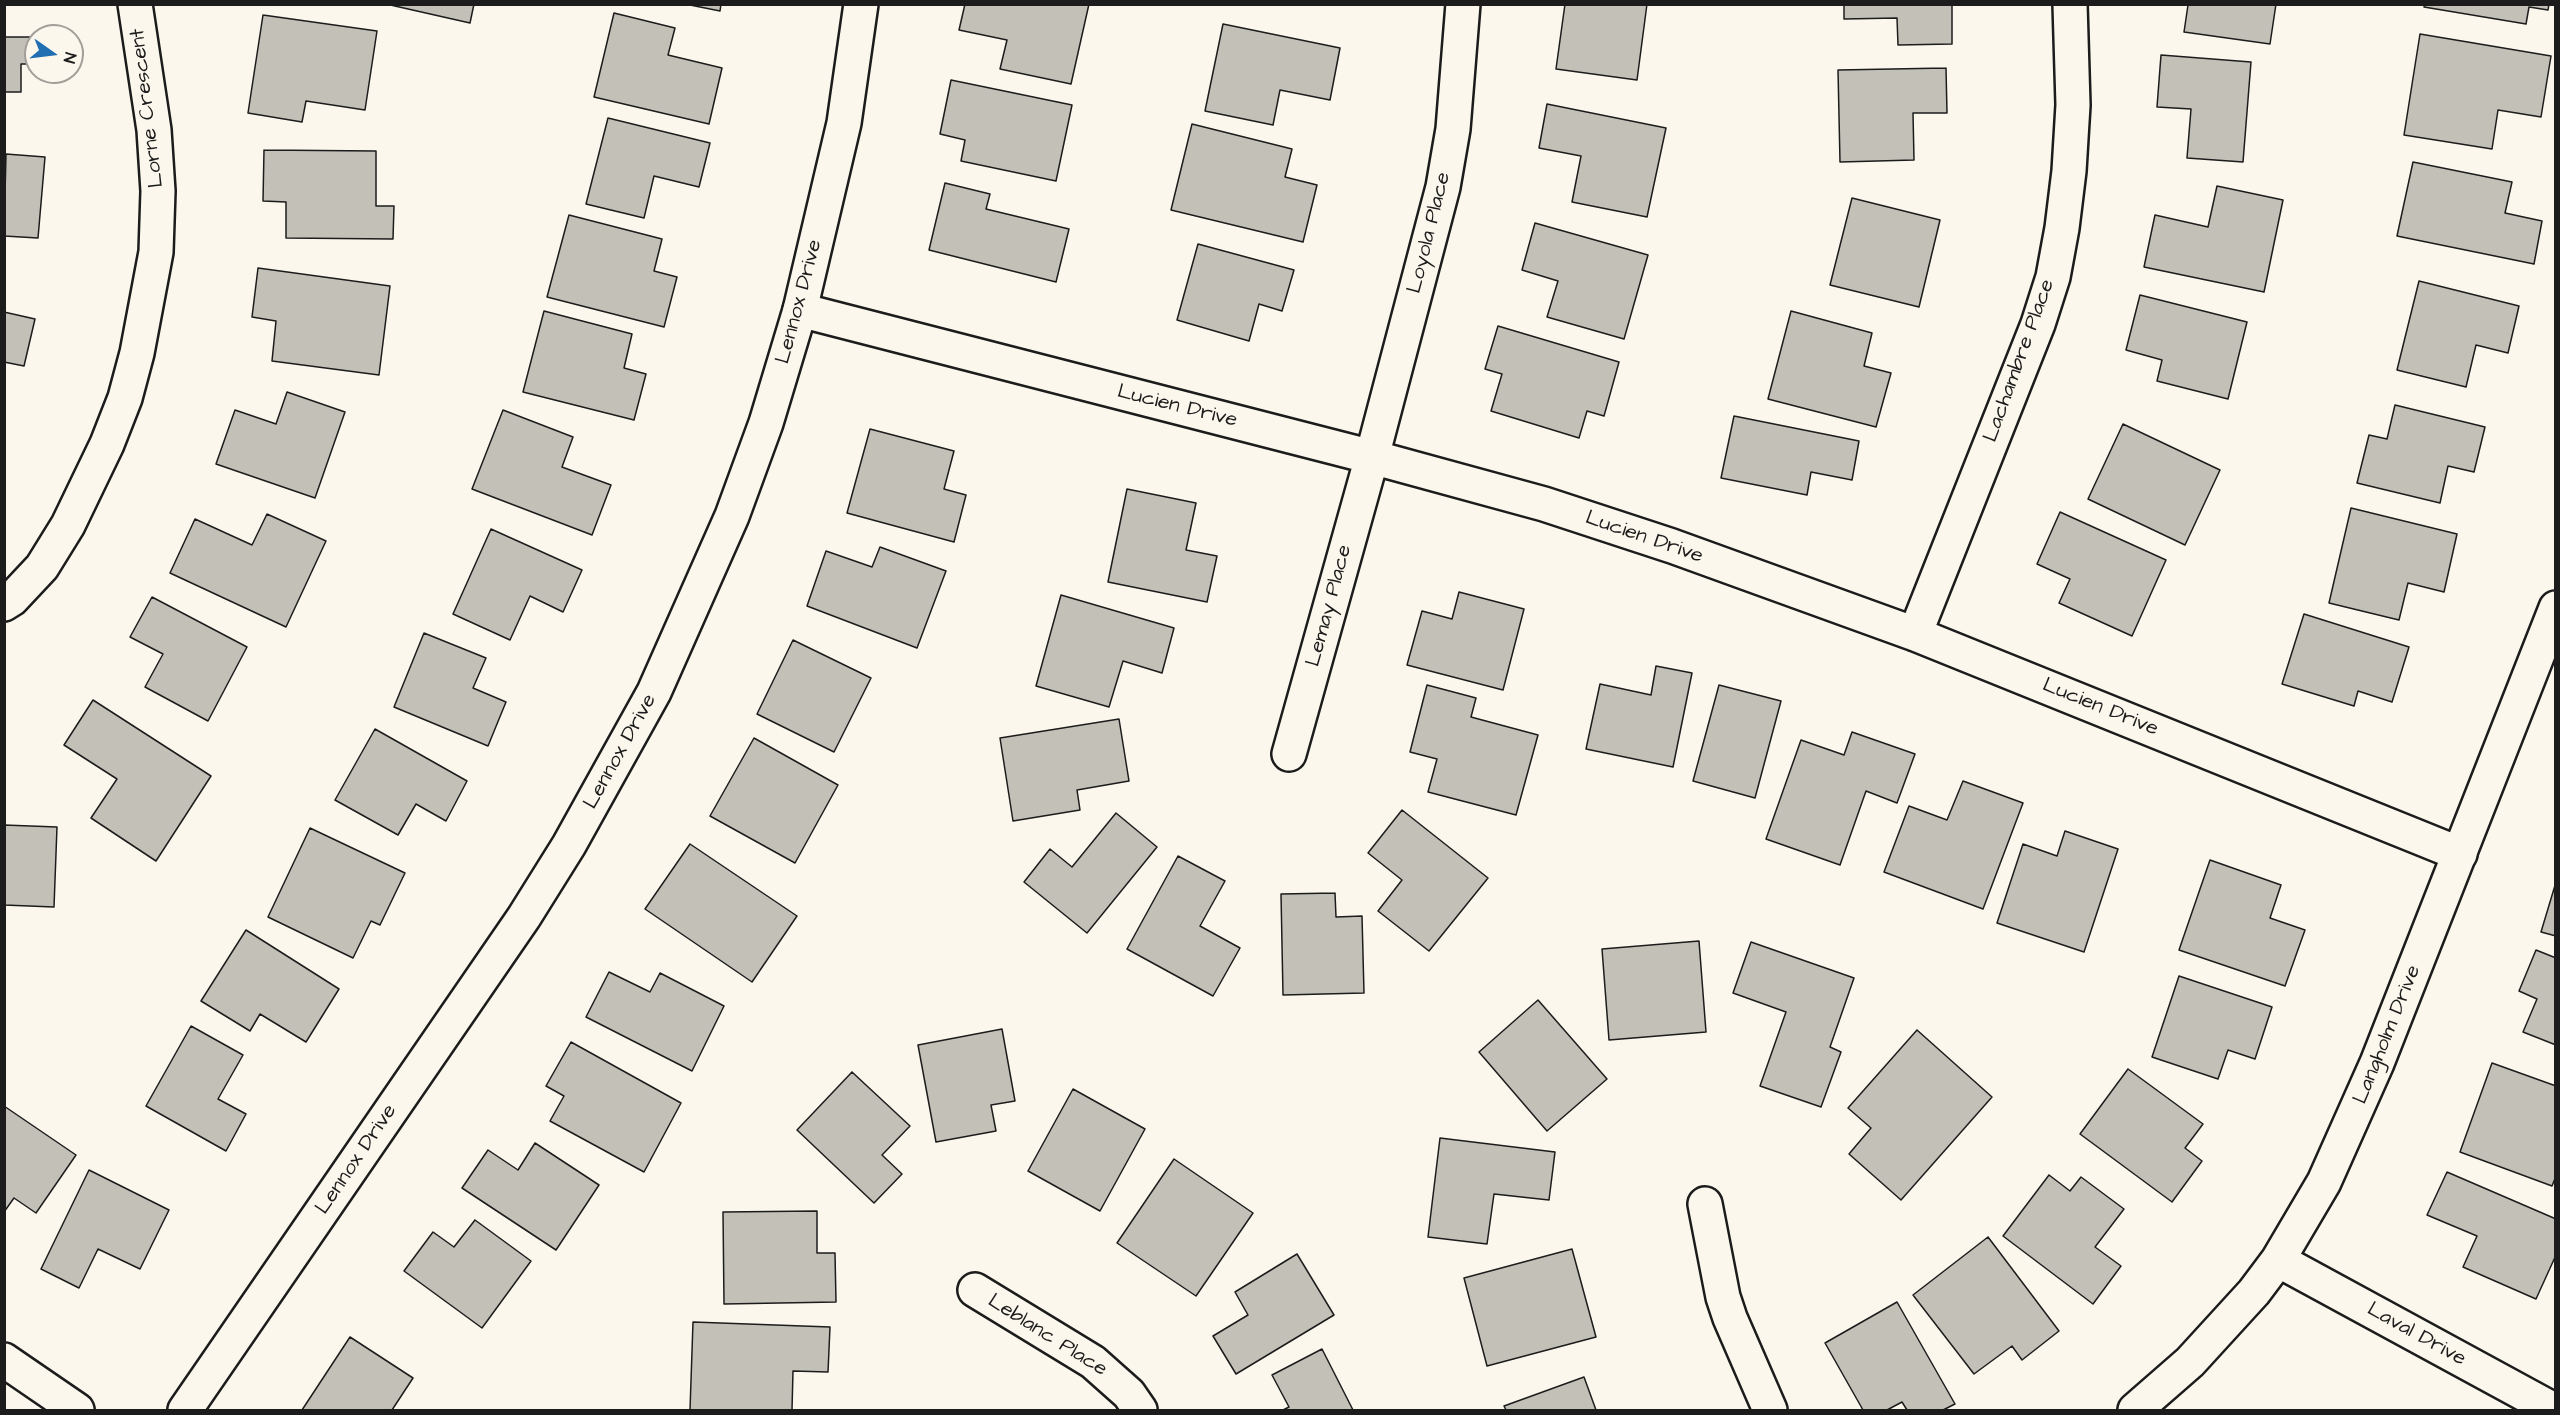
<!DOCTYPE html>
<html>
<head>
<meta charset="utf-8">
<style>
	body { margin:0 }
	#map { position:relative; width:2560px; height:1415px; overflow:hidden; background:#fbf7ec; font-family:"Architects Daughter",sans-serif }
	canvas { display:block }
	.frame { position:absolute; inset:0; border:6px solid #1c1c1c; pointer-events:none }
	.north { position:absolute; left:24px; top:24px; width:60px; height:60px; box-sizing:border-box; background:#fbf7ec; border:2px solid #a29f99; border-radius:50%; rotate:104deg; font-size:16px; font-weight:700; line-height:24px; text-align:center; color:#1c1c1c }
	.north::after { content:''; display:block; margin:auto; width:21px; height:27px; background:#1f6fb2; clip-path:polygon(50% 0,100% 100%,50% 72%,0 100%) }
</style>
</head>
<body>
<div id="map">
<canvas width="2560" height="1415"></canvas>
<div class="frame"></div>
<div class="north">N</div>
</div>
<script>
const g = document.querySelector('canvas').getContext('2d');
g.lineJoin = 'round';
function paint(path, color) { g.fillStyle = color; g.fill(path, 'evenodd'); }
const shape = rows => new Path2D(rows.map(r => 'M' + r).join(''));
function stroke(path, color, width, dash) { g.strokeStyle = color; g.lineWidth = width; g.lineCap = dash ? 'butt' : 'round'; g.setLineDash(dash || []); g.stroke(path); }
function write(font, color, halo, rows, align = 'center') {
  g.font = font + ' "Architects Daughter",sans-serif'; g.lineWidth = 4.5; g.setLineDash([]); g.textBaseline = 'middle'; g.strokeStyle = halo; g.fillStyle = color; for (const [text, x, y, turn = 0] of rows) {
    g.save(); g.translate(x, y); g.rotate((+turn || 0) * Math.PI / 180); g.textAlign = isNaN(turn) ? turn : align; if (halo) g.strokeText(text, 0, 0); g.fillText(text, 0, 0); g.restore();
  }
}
const building = shape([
	[386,4,474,4,470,23,386,4],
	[685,4,721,4,720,11,685,4],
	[965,4,1089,4,1071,84,1000,69,1007,40,959,30,965,4],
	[1565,4,1647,4,1637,80,1556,69,1565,4],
	[1844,4,1952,4,1952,44,1898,45,1897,18,1844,19,1844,4],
	[2184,4,2276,4,2270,44,2184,32,2188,5,2184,4],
	[2425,4,2549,4,2548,10,2529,7,2526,24,2424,7,2425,4],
	[614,13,675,28,668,55,722,68,709,124,594,97,614,13],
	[263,15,377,31,365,110,306,101,302,122,248,113,263,15],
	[1223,24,1340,48,1330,100,1280,90,1273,125,1205,111,1223,24],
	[2420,34,2551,56,2541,117,2498,110,2492,149,2404,135,2420,34],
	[4,37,36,37,36,64,21,64,21,92,4,92,4,37],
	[2161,55,2251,62,2243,162,2187,158,2191,109,2157,107,2161,55],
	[1946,68,1947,113,1913,113,1914,160,1840,162,1838,70,1946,68],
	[951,80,1072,105,1056,181,961,161,965,140,940,134,951,80],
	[1547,104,1666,128,1647,217,1572,202,1581,156,1539,148,1547,104],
	[608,118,710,143,699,187,654,176,644,218,586,204,608,118],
	[1192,124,1292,149,1285,177,1317,185,1303,242,1171,210,1192,124],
	[264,150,376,151,376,206,394,206,393,239,286,238,286,202,263,201,264,150],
	[6,154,45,157,38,238,4,236,6,154],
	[2413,162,2512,182,2505,213,2542,221,2534,264,2397,236,2413,162],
	[945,183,990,194,986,209,1069,229,1056,282,929,250,945,183],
	[2217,186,2283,200,2264,292,2144,267,2155,215,2208,227,2217,186],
	[1852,198,1940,220,1919,307,1830,285,1852,198],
	[569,215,662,239,654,271,677,277,664,327,547,297,569,215],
	[1535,223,1648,255,1624,339,1547,317,1558,281,1522,270,1535,223],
	[1198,244,1294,270,1282,311,1259,304,1249,341,1177,320,1198,244],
	[258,268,390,286,379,375,272,361,276,321,252,317,258,268],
	[2419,281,2519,306,2508,353,2476,345,2466,387,2397,370,2419,281],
	[2140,295,2247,322,2228,399,2157,381,2162,360,2126,350,2140,295],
	[544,311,632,334,624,368,646,374,634,420,523,392,544,311],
	[1791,311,1872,333,1864,366,1891,373,1876,427,1768,399,1791,311],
	[4,312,35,319,24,366,4,362,4,312],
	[1498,326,1619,362,1604,416,1587,411,1579,438,1491,411,1502,374,1485,369,1498,326],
	[287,392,345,412,315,498,216,464,235,410,276,424,287,392],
	[2395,405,2485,427,2474,472,2448,466,2440,503,2357,483,2369,435,2387,439,2395,405],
	[503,410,573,437,562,467,611,485,592,535,472,489,503,410],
	[1734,416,1859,441,1852,480,1811,472,1807,495,1721,478,1734,416],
	[2123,424,2220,470,2185,545,2088,499,2123,424],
	[870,429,954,451,944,489,966,495,954,542,847,513,870,429],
	[1127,489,1196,503,1186,550,1217,556,1207,602,1108,582,1127,489],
	[2351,508,2457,534,2444,592,2408,583,2399,620,2329,603,2351,508],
	[2060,512,2166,560,2132,636,2059,603,2070,579,2037,564,2060,512],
	[267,514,326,541,286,627,170,573,195,519,252,545,267,514],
	[491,529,582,570,563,612,530,596,510,640,453,614,491,529],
	[880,547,946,571,917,648,807,606,826,551,872,567,880,547],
	[1459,592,1524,609,1503,690,1407,665,1422,611,1452,619,1459,592],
	[1061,595,1174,628,1162,673,1123,661,1109,707,1036,686,1061,595],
	[152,597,247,647,208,721,145,687,163,654,130,637,152,597],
	[2304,614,2409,647,2392,702,2358,691,2354,706,2282,684,2304,614],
	[424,633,486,658,473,688,506,702,488,746,394,707,424,633],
	[793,640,871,678,834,752,757,714,793,640],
	[1656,666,1692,673,1673,767,1586,749,1600,684,1651,695,1656,666],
	[1427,685,1476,698,1471,717,1538,735,1516,815,1428,792,1437,759,1410,752,1427,685],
	[1719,685,1781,701,1755,798,1693,781,1719,685],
	[93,700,211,776,156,861,91,818,117,779,64,745,93,700],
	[1119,719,1129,781,1077,790,1080,810,1013,821,1000,738,1119,719],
	[375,729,467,781,446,821,416,804,398,835,335,800,375,729],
	[1852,732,1915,754,1897,803,1866,791,1840,865,1766,839,1801,740,1844,755,1852,732],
	[754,738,838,785,795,863,710,816,754,738],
	[1963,781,2023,803,1983,909,1884,872,1909,806,1947,820,1963,781],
	[1402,810,1488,878,1429,951,1378,911,1402,880,1368,853,1402,810],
	[1116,813,1157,847,1087,933,1024,882,1050,849,1072,867,1116,813],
	[4,825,57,827,54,907,4,905,4,825],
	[310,828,405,873,380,925,371,921,353,958,268,917,310,828],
	[2065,831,2118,849,2084,952,1997,923,2023,844,2057,856,2065,831],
	[690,844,797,916,752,982,645,909,690,844],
	[1178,856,1225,881,1200,926,1240,948,1213,996,1127,949,1178,856],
	[2210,860,2281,885,2270,918,2305,930,2285,986,2179,950,2210,860],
	[2556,882,2556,936,2541,932,2556,882],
	[1335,893,1336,917,1362,916,1364,993,1283,995,1281,894,1335,893],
	[246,930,339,989,306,1042,260,1014,250,1031,201,1001,246,930],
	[1699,941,1706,1032,1609,1040,1602,949,1699,941],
	[1751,942,1854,978,1830,1047,1841,1052,1821,1107,1760,1086,1786,1012,1733,993,1751,942],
	[2536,950,2556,958,2556,1045,2523,1032,2537,999,2519,991,2536,950],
	[609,972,650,992,660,973,724,1006,692,1071,586,1017,609,972],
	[2179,976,2272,1007,2255,1059,2228,1050,2218,1079,2152,1057,2179,976],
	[1538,1000,1607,1079,1547,1131,1479,1052,1538,1000],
	[191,1026,243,1055,218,1099,246,1114,226,1151,146,1106,191,1026],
	[1002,1029,1015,1101,991,1105,996,1131,936,1142,918,1045,1002,1029],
	[1917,1030,1992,1097,1901,1200,1849,1154,1871,1128,1848,1108,1917,1030],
	[571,1042,681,1103,644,1172,550,1121,564,1096,546,1086,571,1042],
	[2492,1063,2556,1086,2556,1176,2552,1186,2460,1152,2492,1063],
	[2128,1069,2203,1124,2185,1148,2202,1161,2172,1202,2080,1134,2128,1069],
	[852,1072,910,1126,882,1155,902,1174,874,1203,797,1130,852,1072],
	[1073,1089,1145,1129,1100,1211,1028,1171,1073,1089],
	[4,1106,76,1155,36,1213,14,1198,4,1212,4,1106],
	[1440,1138,1555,1152,1549,1200,1494,1194,1487,1244,1428,1237,1440,1138],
	[535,1143,599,1185,556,1250,462,1188,488,1150,518,1170,535,1143],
	[1174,1159,1253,1213,1196,1296,1117,1243,1174,1159],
	[89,1170,169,1210,140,1269,98,1249,79,1288,41,1269,89,1170],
	[2447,1172,2556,1219,2556,1255,2536,1299,2463,1267,2477,1236,2427,1215,2447,1172],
	[2049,1175,2070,1191,2081,1177,2124,1209,2095,1247,2121,1266,2093,1304,2003,1236,2049,1175],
	[817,1211,817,1253,835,1253,836,1302,724,1304,723,1212,817,1211],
	[475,1220,531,1261,482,1328,404,1271,433,1232,454,1247,475,1220],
	[1988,1237,2059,1331,2022,1360,2012,1346,1974,1374,1913,1295,1988,1237],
	[1572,1249,1596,1337,1487,1366,1464,1278,1572,1249],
	[1297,1254,1334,1315,1236,1374,1213,1336,1248,1315,1235,1292,1297,1254],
	[1897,1302,1955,1404,1943,1410,1907,1410,1902,1402,1887,1410,1863,1410,1825,1343,1897,1302],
	[693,1322,830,1327,828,1372,793,1371,792,1410,690,1410,693,1322],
	[350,1337,413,1378,392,1410,302,1410,350,1337],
	[1322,1349,1353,1410,1283,1410,1289,1407,1272,1375,1322,1349],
	[1584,1377,1596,1410,1506,1410,1504,1406,1584,1377]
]);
const minor = shape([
	[800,310,1372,457,1544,504,1672,546,1915,634,2460,854],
	[4,604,12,599,42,567,68,525,107,444,125,398,137,353,156,252,158,191,154,130,135,4],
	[1915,634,2038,324,2053,277,2062,228,2069,171,2073,105,2070,4],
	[1289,754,1372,457,1443,187,1453,129,1463,4],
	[1705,1204,1723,1297,1730,1318,1770,1410],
	[975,1290,1093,1362,1129,1394,1140,1410]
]);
const tertiary = shape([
	[2278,1260,2554,1410],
	[4,1360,77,1410],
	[185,1410,524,917,569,845,654,692,732,516,766,423,800,310,844,123,861,4],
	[2135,1410,2190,1362,2254,1292,2278,1260,2324,1182,2377,1063,2556,608]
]);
const streetNames = [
	["Lorne Crescent",148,108,-97],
	["Loyola Place",1430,233,-76],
	["Lennox Drive",800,302,-75],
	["Lachambre Place",2020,361,-70],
	["Lucien Drive",1177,407,14],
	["Lucien Drive",1644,538,19],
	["Lemay Place",1330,606,-75],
	["Lucien Drive",2100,708,22],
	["Lennox Drive",621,752,-61],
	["Langholm Drive",2388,1035,-68],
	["Lennox Drive",357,1160,-56],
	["Laval Drive",2416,1335,29],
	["Leblanc Place",1047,1336,32]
];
paint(building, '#c3c0b8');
stroke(building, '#1c1c1c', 1.5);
stroke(minor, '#1c1c1c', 38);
stroke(tertiary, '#1c1c1c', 38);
stroke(minor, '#fbf7ec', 33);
stroke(tertiary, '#fbf7ec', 33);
write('21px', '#1c1c1c', '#fbf7ec', streetNames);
</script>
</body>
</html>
